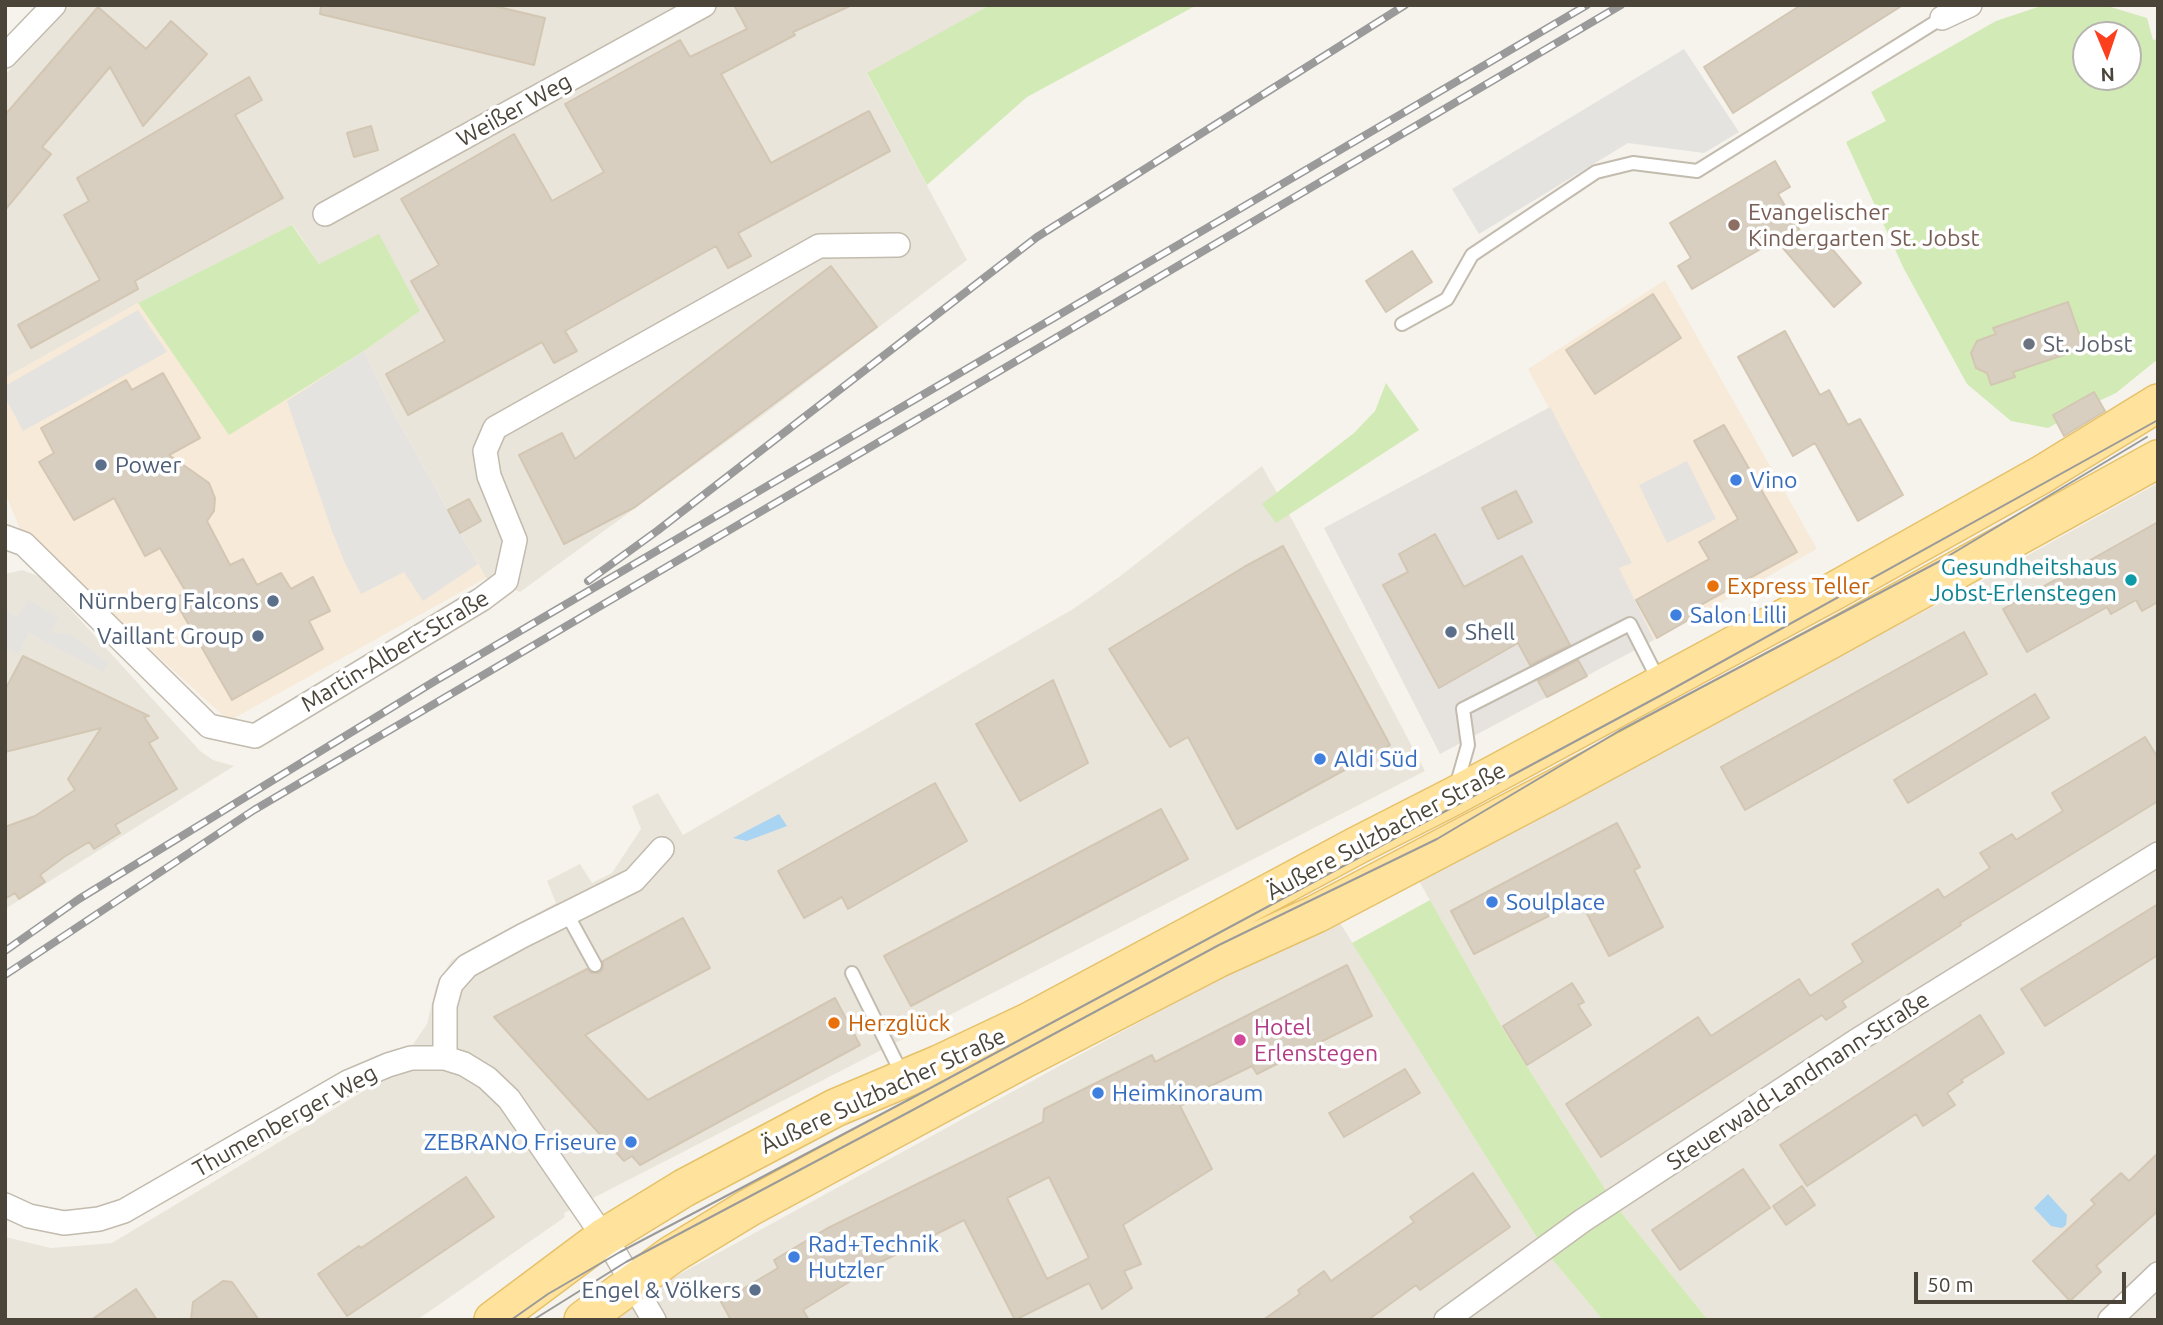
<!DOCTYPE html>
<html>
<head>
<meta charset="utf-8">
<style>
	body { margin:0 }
	#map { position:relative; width:2163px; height:1325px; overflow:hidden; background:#f6f3ec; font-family:Ubuntu,sans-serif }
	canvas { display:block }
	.frame { position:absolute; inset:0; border:7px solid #4b4439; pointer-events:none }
	.north { position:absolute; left:2072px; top:21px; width:70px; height:70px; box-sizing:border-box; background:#fff; border:2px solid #b7b4b0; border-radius:50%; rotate:178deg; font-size:19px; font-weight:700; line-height:28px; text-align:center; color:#4b4439 }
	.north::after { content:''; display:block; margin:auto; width:24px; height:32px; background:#fc3f1d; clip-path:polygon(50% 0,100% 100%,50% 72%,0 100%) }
	.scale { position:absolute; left:1914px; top:1272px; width:212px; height:32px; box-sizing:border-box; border:4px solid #4b4439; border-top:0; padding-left:9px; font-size:21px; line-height:24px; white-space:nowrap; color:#4b4439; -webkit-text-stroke:5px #fff; paint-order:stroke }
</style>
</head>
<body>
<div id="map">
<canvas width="2163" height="1325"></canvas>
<div class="frame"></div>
<div class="north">N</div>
<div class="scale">50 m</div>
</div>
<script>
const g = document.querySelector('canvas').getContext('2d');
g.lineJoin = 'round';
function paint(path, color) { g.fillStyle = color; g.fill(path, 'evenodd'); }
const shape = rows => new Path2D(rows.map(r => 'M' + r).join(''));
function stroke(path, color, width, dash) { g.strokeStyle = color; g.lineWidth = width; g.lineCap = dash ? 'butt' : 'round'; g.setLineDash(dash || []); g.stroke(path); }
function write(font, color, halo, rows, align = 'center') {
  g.font = font + ' Ubuntu,sans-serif'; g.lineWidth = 7; g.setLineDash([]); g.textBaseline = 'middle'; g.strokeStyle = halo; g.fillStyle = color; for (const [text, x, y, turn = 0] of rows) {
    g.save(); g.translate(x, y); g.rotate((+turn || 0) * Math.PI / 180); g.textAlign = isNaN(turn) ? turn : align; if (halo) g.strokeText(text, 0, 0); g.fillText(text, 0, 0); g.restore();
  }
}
const residential = shape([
	[71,5,990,5,867,74,967,260,766,413,520,592,486,578,396,417,364,351,420,311,319,264,293,225,138,303,5,378,5,75],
	[1262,466,1295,525,1425,771,564,1213,565,1217,417,1320,5,1320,5,1237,51,1248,112,1243,367,1089,390,1078,427,1024,436,986,452,960,556,903,547,881,580,864,592,883,612,873,641,829,632,806,658,793,683,835,1073,609,1119,577],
	[2158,483,2158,1320,1708,1320,1616,1206,1502,1027,1415,874,1958,594],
	[22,570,41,577,200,751,213,760,234,766,5,909,5,574],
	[1335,915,1546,1252,1603,1320,606,1320,656,1287]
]);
const commercial = shape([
	[1665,280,1817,549,1654,640,1618,567,1631,562,1528,369],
	[138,303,229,434,364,351,396,417,486,578,229,721,21,532,5,492,5,378]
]);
const industrial = shape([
	[1550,407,1632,563,1619,568,1654,640,1440,754,1324,528]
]);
const green = shape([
	[990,5,1197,5,1027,97,927,185,867,73],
	[2044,5,2104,5,2147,18,2153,40,2158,39,2158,359,2116,393,2099,401,2094,392,2053,415,2057,423,2048,428,2011,421,1967,384,1903,267,1846,142,1886,121,1871,92,1996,21],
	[2086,35,2128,35,2128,77,2086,77],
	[292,225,319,264,379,234,420,311,364,351,229,435,138,303],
	[1386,383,1419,430,1276,523,1262,504,1354,433,1375,411],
	[1430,900,1502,1027,1616,1206,1708,1320,1603,1320,1546,1252,1352,943]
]);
const parking = shape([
	[1684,49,1739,132,1704,153,1628,143,1479,234,1452,189],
	[138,310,167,352,23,431,5,397,5,386],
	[364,351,396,417,478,564,423,601,404,572,361,594,345,563,332,531,287,401],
	[1687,461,1716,519,1667,543,1639,485],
	[28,600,59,617,51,633,70,634,108,663,103,672,29,633,18,654,5,647,5,610,18,617]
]);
const water = shape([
	[779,814,787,826,747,841,733,838],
	[2048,1194,2067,1215,2066,1225,2062,1228,2051,1226,2034,1208]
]);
const building = shape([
	[321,5,490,5,545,18,534,65,320,14,321,5],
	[734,5,852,5,793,32,795,35,721,74,771,163,869,111,890,151,738,233,751,256,728,268,716,246,565,331,577,351,554,363,542,342,408,415,386,374,445,341,411,281,439,265,401,199,514,134,552,201,604,172,565,104,680,40,690,57,747,29,734,5],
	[1801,5,1903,5,1733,113,1704,67,1801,5],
	[98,7,146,49,171,21,207,54,143,126,110,67,42,147,51,154,5,210,5,115,98,7],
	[249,77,262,100,235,115,283,198,135,281,138,289,31,348,18,325,100,280,64,215,89,201,77,178,249,77],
	[371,126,378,150,354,157,347,133,371,126],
	[1775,161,1790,187,1778,194,1809,246,1821,236,1861,283,1834,307,1776,240,1692,289,1678,266,1691,258,1670,223,1775,161],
	[1412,251,1432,282,1386,312,1366,281,1412,251],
	[831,266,877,327,635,507,564,544,519,455,562,433,575,459,831,266],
	[1653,294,1681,338,1595,394,1566,350,1653,294],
	[2068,302,2084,348,2013,372,2015,377,1991,385,1987,373,1976,368,1971,353,1977,341,1996,334,1993,328,2068,302],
	[1785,331,1820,395,1829,390,1848,425,1860,419,1903,495,1858,521,1815,443,1793,456,1738,357,1785,331],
	[163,373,200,438,169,455,209,483,215,498,214,511,207,521,230,565,243,559,257,585,281,573,291,589,313,577,330,611,309,621,323,649,232,700,174,599,186,592,160,548,145,556,114,498,74,520,39,462,54,453,41,428,126,380,132,390,163,373],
	[2094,392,2105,411,2064,436,2053,415,2094,392],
	[1724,425,1797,552,1695,608,1699,614,1657,638,1636,600,1709,559,1699,542,1738,519,1694,441,1724,425],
	[1516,491,1532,522,1498,539,1482,508,1516,491],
	[469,499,481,521,460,533,448,510,469,499],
	[2158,522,2158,602,2142,611,2136,600,2111,614,2107,607,2027,652,2003,609,2158,522],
	[1435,534,1464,587,1522,556,1570,645,1530,665,1518,643,1439,688,1383,585,1408,572,1399,554,1435,534],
	[1283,546,1390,745,1237,829,1188,737,1170,747,1109,649,1244,567,1283,546],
	[1964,632,1987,674,1745,810,1721,767,1964,632],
	[23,656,149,716,144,717,158,738,149,743,177,789,115,825,120,833,94,849,89,842,64,857,40,875,45,882,19,899,15,893,5,899,5,827,35,816,75,790,68,779,101,728,5,752,5,690,23,656],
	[1578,660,1587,676,1547,697,1538,681,1578,660],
	[1053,680,1088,763,1020,801,976,724,1053,680],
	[2035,694,2049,718,1908,803,1894,780,2035,694],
	[2145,737,2158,758,2158,801,1960,923,1961,925,1842,1001,1846,1007,1826,1020,1822,1015,1601,1157,1566,1104,1698,1017,1711,1036,1799,979,1810,996,1863,962,1852,944,1938,889,1944,898,1990,868,1980,853,2012,834,2016,840,2063,811,2052,793,2145,737],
	[935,783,967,841,848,909,842,897,804,918,778,871,935,783],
	[1161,809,1188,859,911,1006,884,956,1161,809],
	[1617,823,1640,867,1634,870,1663,927,1609,956,1580,900,1474,954,1451,911,1617,823],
	[2158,904,2158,955,2045,1026,2021,989,2158,904],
	[683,918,710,968,585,1035,648,1100,835,998,860,1045,640,1165,632,1156,624,1161,494,1017,587,969,591,973,599,973,603,969,603,961,683,918],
	[1347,965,1372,1016,1257,1074,1252,1066,1188,1097,1190,1101,1180,1106,1212,1169,1123,1225,1141,1264,1124,1271,1132,1288,1102,1309,1089,1283,1015,1320,964,1220,853,1276,854,1279,803,1310,809,1320,731,1320,721,1302,778,1268,774,1260,826,1229,1043,1122,1044,1109,1152,1055,1155,1062,1347,965],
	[1049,1177,1089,1258,1047,1279,1007,1198,1049,1177],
	[1572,983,1584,1002,1578,1005,1591,1025,1527,1065,1503,1026,1572,983],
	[1980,1015,2004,1053,1961,1080,1963,1082,1947,1093,1955,1105,1923,1126,1916,1114,1807,1186,1780,1145,1980,1015],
	[1405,1069,1420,1093,1344,1137,1329,1113,1405,1069],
	[2158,1153,2158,1211,2096,1266,2101,1272,2070,1301,2033,1261,2095,1204,2091,1200,2121,1173,2129,1181,2158,1153],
	[1743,1169,1770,1208,1680,1270,1652,1230,1743,1169],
	[1473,1173,1510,1227,1420,1290,1416,1285,1368,1320,1263,1320,1300,1294,1298,1290,1324,1271,1331,1281,1414,1222,1410,1217,1473,1173],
	[466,1177,494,1217,347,1316,318,1274,359,1246,361,1248,466,1177],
	[1802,1186,1815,1205,1786,1225,1773,1206,1802,1186],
	[223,1281,232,1282,259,1320,191,1320,193,1302,223,1281],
	[136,1289,157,1320,91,1320,136,1289]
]);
const service = shape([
	[1402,324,1447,299,1472,255,1596,172,1633,163,1697,171,1942,18],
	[1456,787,1468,745,1463,709,1630,624,1659,681],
	[567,914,595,965],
	[852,973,903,1076]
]);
const minor = shape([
	[1942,18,1970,5],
	[5,56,54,5],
	[325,214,704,5],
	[5,537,24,544,209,726,255,736,482,599,506,581,515,540,489,476,485,451,495,428,819,246,898,245],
	[445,1058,445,1006,451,984,467,966,522,936,634,880,662,849],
	[5,1205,29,1216,64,1223,99,1219,124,1211,348,1082,388,1065,411,1058,445,1058,464,1064,487,1078,509,1099,616,1255,654,1320],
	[1446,1320,1582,1221,1856,1041,2158,854],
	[2110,1320,2158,1274]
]);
const primary = shape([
	[493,1320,604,1237,684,1188,835,1108,939,1064,1028,1022,1356,846,1454,796,1834,591,2041,475,2158,403],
	[583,1320,671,1255,750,1207,1024,1059,1217,959,1316,914,1558,787,1830,640,2158,459]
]);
const tram = shape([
	[511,1320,548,1294,620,1252,910,1099,1667,692,2158,420],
	[533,1320,626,1262,909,1112,1219,945,1437,839,1619,731,1940,561,2147,437]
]);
const rail = shape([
	[588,581,657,531,1037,237,1405,5],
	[5,951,79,899,435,681,1587,5],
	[5,975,254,810,1621,5]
]);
const markers = [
	[1734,225,7,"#8d6e63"],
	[2029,344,7,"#6b7280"],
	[101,465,7,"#5c6f8a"],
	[1736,480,7,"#3f7fe0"],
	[2131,580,7,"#0f9aa8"],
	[1713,586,7,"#e8710a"],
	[273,601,7,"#5c6f8a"],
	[1676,615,7,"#3f7fe0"],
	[1451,632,7,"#5c6f8a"],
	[258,636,7,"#5c6f8a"],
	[1320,759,7,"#3f7fe0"],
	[1492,902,7,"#3f7fe0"],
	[834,1023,7,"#e8710a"],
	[1240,1040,7,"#d1479c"],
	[1098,1093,7,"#3f7fe0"],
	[631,1142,7,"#3f7fe0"],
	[794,1257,7,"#3f7fe0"],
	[755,1290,7,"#5c6f8a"]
];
const streetNames = [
	["Weißer Weg",514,110,-29],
	["Martin-Albert-Straße",395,651,-31],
	["Äußere Sulzbacher Straße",1386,831,-28],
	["Steuerwald-Landmann-Straße",1798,1081,-33],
	["Äußere Sulzbacher Straße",883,1091,-25],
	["Thumenberger Weg",285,1121,-29]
];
const educationNames = [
	["Evangelischer",1748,212],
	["Kindergarten St. Jobst",1748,238]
];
const worshipNames = [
	["St. Jobst",2043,344]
];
const serviceNames = [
	["Power",115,465,"left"],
	["Nürnberg Falcons",259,601],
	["Shell",1465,632,"left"],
	["Vaillant Group",244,636],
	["Engel & Völkers",741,1290]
];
const shopNames = [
	["Vino",1750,480],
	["Salon Lilli",1690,615],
	["Aldi Süd",1334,759],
	["Soulplace",1506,902],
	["Heimkinoraum",1112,1093],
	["ZEBRANO Friseure",617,1142,"right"],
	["Rad+Technik",808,1244],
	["Hutzler",808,1270]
];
const cultureNames = [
	["Gesundheitshaus",2117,567],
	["Jobst-Erlenstegen",2117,593]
];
const foodNames = [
	["Express Teller",1727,586],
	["Herzglück",848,1023]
];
const hotelNames = [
	["Hotel",1254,1027],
	["Erlenstegen",1254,1053]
];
paint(residential, '#eae5da');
paint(commercial, '#f7ead8');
paint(industrial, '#e6e2dd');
paint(green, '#d2eab5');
paint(parking, '#e5e3e0');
paint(water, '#a9d4f2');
paint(building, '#d8cfc1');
stroke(building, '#d3c7b4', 2);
stroke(service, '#c2bbae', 16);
stroke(minor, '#c2bbae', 26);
stroke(primary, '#e6c16a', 40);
stroke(service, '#fff', 12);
stroke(minor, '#fff', 23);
stroke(primary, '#ffe39c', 37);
stroke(tram, '#9a9a9a', 2);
stroke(rail, '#9a9a9a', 8);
stroke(rail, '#fff', 5, [16]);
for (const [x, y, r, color] of markers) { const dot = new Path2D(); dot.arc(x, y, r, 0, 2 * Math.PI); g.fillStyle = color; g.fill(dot); stroke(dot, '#fff', 2.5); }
write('23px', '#4b4439', '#fff', streetNames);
write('23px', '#785e54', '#fff', educationNames, 'left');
write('23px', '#5b616d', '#fff', worshipNames, 'left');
write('23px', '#4e5e75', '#fff', serviceNames, 'right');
write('23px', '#366cbe', '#fff', shopNames, 'left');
write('23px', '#0d838f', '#fff', cultureNames, 'right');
write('23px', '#c56008', '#fff', foodNames, 'left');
write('23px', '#b23c85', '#fff', hotelNames, 'left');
</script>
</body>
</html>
